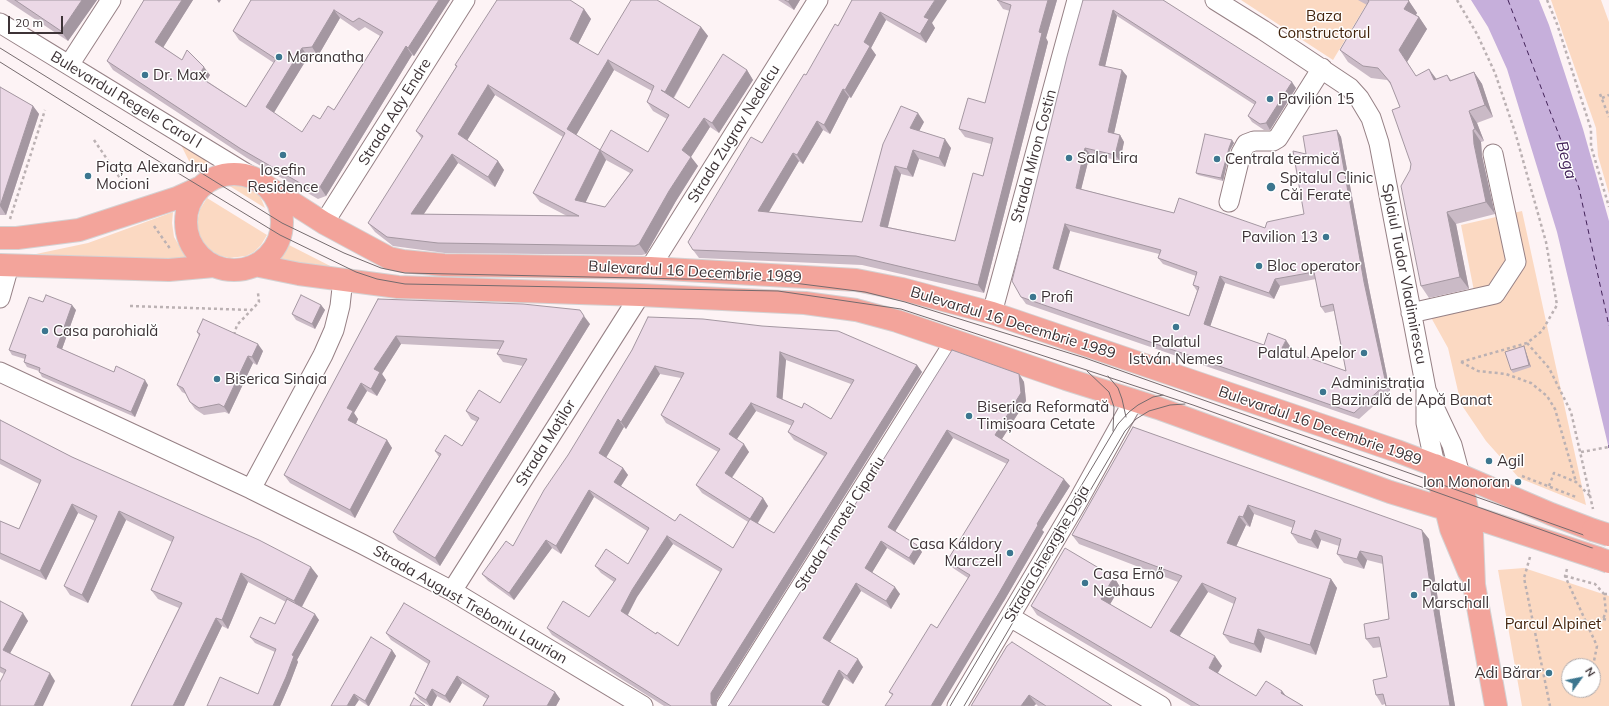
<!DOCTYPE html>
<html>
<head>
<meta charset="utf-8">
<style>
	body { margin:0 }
	#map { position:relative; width:1609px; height:706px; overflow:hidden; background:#fdf3f5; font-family:Mulish,sans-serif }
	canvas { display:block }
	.north { position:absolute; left:1561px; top:658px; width:40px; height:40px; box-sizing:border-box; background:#fff; border:1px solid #b1adaf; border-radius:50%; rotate:57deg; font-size:11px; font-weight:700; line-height:16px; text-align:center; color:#3d3336 }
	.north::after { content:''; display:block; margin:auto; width:14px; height:18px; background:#3c768f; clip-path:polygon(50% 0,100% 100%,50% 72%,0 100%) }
	.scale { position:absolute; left:8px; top:16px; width:55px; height:18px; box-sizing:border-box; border:2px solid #3d3336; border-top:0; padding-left:5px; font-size:12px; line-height:14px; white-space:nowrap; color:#3d3336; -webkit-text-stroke:3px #fff; paint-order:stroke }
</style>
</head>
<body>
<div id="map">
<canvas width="1609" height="706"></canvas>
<div class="north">N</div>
<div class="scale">20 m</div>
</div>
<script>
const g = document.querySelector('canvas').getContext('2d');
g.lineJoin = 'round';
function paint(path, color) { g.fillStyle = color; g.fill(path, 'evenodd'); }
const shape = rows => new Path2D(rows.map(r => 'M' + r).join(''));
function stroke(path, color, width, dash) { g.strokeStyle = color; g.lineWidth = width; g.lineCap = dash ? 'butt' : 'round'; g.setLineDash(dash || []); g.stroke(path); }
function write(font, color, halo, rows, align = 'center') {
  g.font = font + ' Mulish,sans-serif'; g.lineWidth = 3; g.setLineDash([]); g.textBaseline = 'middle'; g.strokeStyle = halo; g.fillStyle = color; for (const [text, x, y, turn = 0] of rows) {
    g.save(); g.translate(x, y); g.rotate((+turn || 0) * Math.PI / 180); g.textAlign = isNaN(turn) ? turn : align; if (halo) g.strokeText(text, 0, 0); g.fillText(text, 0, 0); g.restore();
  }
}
const green = shape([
	[1241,0,1369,0,1333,60],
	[1551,0,1601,0,1609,22,1609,194,1598,156,1596,128],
	[181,145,209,161,199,167,189,161],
	[238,183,250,189,260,196,265,208,228,185],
	[207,198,267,235,261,245,254,252,246,256,229,258,218,255,205,246,199,235,197,223,200,209],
	[1522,211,1586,505,1519,478,1486,441,1461,404,1448,348,1428,312,1476,301,1461,225],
	[173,212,172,223,174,237,189,262,36,254,88,243],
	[287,244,342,272,278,259],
	[1524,568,1609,596,1609,706,1522,706,1498,570],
	[1569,666,1593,666,1593,690,1569,690]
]);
const water = shape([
	[1471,0,1539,0,1549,25,1583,129,1609,221,1609,449,1557,232,1507,69,1488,27]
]);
const ferry = shape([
	[1508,0,1579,188,1609,326],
	[1609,445,1609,448]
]);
const path = shape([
	[1457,0,1477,34,1495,73,1515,132,1546,242,1557,305,1542,331,1527,343,1461,362],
	[1547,0,1557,24,1591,129,1591,146,1609,207],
	[1600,94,1609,117],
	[1602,98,1609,95],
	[94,140,122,181],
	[10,219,45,110],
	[154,226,171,250],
	[130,306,252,310],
	[234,335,237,325,259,302,258,293],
	[1527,343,1549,368,1571,412,1593,509],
	[1461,362,1478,371,1506,374,1531,383,1547,396,1555,409,1576,482],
	[1581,452,1609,447],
	[1522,476,1576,497],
	[1549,486,1554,473,1576,482,1590,496],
	[1530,557,1524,578,1550,706],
	[1567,569,1565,576,1597,646,1593,666],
	[1565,576,1595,584,1604,594,1606,612,1603,619,1590,630],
	[1604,594,1609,594],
	[1603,619,1609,620]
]);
const minor = shape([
	[1215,0,1263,30,1350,88,1359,98,1371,118,1379,143,1426,389,1426,423,1435,465],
	[0,23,252,177],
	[69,65,111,0],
	[1229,202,1241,153,1246,144,1254,141,1273,141,1278,138,1322,68],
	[324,223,465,0],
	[650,268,818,0],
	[0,298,9,266],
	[992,313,1077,0],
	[1411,313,1495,294,1516,262,1493,154],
	[0,372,251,489,362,544,452,591,643,706],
	[1427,392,1452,445,1460,475],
	[251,489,323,355,334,330,340,306,343,279],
	[452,591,640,295],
	[1010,617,1161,706],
	[726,706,955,341],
	[957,706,1078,501,1134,400]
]);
const major = shape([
	'186 222a48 48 0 1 1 96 0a48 48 0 1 1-96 0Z',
	[263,184,324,223,389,258,403,261,444,265,650,268,856,280,902,289,992,313,1397,451,1460,475,1551,514,1593,530],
	[0,238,17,238,79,230,177,198,199,188],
	[0,265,169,270,214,266],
	[255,265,299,274,398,287,640,295,805,303,856,310,897,321,1066,379,1158,408,1390,492,1485,521,1598,558],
	[1435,465,1451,529,1469,572],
	[1460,475,1472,534,1474,585,1496,706]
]);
const tram = shape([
	[0,48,282,223,344,253,381,268,405,273,778,281,865,292,905,302,1085,358,1609,544],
	[0,62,145,153,280,235,356,272,377,279,405,284,778,291,901,309,1193,405,1609,554],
	[1087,371,1109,392,1114,407,1113,431],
	[1108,376,1118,388,1122,399,1126,417],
	[950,706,1118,424,1129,412,1138,405,1153,397,1163,395],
	[964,706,1125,431,1136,419,1149,411,1170,405,1185,404]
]);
const majorBridge = shape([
	[1593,530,1609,535],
	[1598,558,1609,562]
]);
const wall = shape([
	[6,0,97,0,68,41],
	[144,0,193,0,163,47,182,60,210,75,207,81,246,107,274,63,239,40,233,31,251,0,450,0,414,56,412,55,326,196,318,199,247,158,113,70,107,61],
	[340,18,359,31,365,27,380,36,334,110,302,132,273,113,308,57,318,56],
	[778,0,800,0,794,10],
	[852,0,932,23,935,28,926,43,886,20,871,48,876,55,851,98,849,97,830,134,823,130,803,164,799,161,769,212,862,222,883,144,924,122,919,131,951,148,945,167,919,159,913,177,901,174,888,227,955,241,983,176,991,144,965,137,959,129,985,103,1010,11,1003,9,997,0,1057,0,1046,38,1048,42,984,293,862,265,699,258,693,250,838,26],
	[1083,0,1163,0,1296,88,1270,130,1264,130,1252,122,1248,116,1255,105,1117,16,1105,66,1127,76,1114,133,1120,135,1124,142,1120,161,1090,154,1081,189,1174,213,1265,228,1304,214,1306,154,1337,130,1341,137,1369,288,1390,391,1359,419,1026,304,1021,297],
	[1070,231,1159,254,1158,258,1163,264,1196,276,1193,285,1197,291,1189,316,1059,270],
	[1316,279,1321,307,1325,313,1334,311,1346,371,1289,350,1290,346,1264,345,1210,326,1225,283,1274,299,1280,286],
	[1358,0,1408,0,1417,13,1416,15,1419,17,1427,29,1407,62,1416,76,1436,79,1447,75,1451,80,1474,72,1482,84,1493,117,1477,123,1484,141,1481,142,1482,156,1495,214,1456,224,1469,289,1429,298,1421,286,1410,170,1411,164,1400,107,1392,86,1387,80,1371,78,1348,62,1340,50,1367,5],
	[584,9,591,19,578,44,598,55,701,27,708,36,674,98,689,108,747,70,753,80,719,133,710,127,691,157,698,166,676,201,646,254,642,255,445,253,393,246,375,232,368,223,422,139,416,131,456,67,455,65],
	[614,70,652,91,647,102,653,111,667,119,648,152,600,150,576,135],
	[495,95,563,137,533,193,540,202,567,216,424,214,458,163,495,187,504,170,498,161,467,140],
	[606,160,630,173,605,207,585,202],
	[0,87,33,106,39,114,6,215,0,215],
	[1232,140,1234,143,1230,150,1223,181,1198,175,1196,173],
	[378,299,590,324,440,566,398,540,393,532,439,457,435,451,462,446,477,422,471,419,466,411,500,403,523,366,503,362,497,354,500,349,401,344,382,374,386,380,377,396,367,391,354,413,358,419,356,424,387,440,392,448,355,518,290,483,284,475],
	[43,302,76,310,62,349,114,372,148,385,135,417,42,377,39,371,27,367,24,362,25,359,12,355,9,350],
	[321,305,325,310,315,329,296,320,292,314],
	[648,317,917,365,922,372,717,700,716,706,664,706,552,635,547,628,589,617,614,582,601,573,595,566,628,564,647,531,594,497,561,554,552,548,514,600,488,581,482,574,513,546,632,350],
	[786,360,851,384,831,419,782,400],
	[660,374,681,378,661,415,666,423,718,452,696,485,702,493,748,522,733,548,675,521,621,486,628,475,623,468,606,458,624,427,626,429],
	[756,411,792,426,788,432,794,440,824,456,774,533,758,523,768,506,763,498,732,478,749,452,736,439],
	[673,544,720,572,678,646,656,634,628,615,637,597],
	[197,332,263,351,257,365,253,363,229,414,225,412,204,415,195,409,190,402,186,394,182,392,177,385,199,336],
	[1524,346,1531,367,1513,373,1511,370],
	[952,350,1019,374,1024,382,1026,401,1002,439,1070,486,1042,530,1044,532,1004,601,892,695,889,692,937,628,968,578,953,568,947,561,1007,464,953,438,895,531,922,552,914,565,887,548,872,572,900,594,891,609,861,591,830,642,863,667,853,684,844,678,730,704],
	[0,420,72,457,318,576,302,607,319,620,297,660,298,662,290,683,280,706,207,706,258,694,275,652,255,643,250,637,275,624,286,602,248,582,228,629,222,626,184,706,131,706,179,608,158,599,151,590,172,542,126,520,88,603,70,595,64,586,95,521,78,513,46,580,0,559,0,521,19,529,39,484,0,464],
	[1133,427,1429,539,1441,621,1455,706,1386,706,1385,704,1382,705,1376,695,1387,677,1381,647,1373,648,1366,639,1389,619,1383,564,1367,560,1364,569,1344,563,1337,554,1339,546,1321,540,1318,549,1298,543,1291,533,1293,528,1254,514,1250,527,1246,525,1236,547,1331,579,1337,588,1316,655,1265,638,1261,653,1230,643,1223,634,1234,604,1208,592,1180,636,1222,666,1218,673,1256,696,1282,691,1286,696,1303,706,1191,706,1037,615,1031,606,1114,577,1120,587,1110,604,1151,628,1178,582,1079,544,1072,535],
	[0,601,28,621,10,653,55,681,4,674,0,672],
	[386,633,555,692,560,699,556,706,483,706,487,699,462,683,450,703,437,696,432,706,429,706,420,700,415,693,428,664,391,640],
	[1007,646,1112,706,1038,706,1036,704,1034,706,971,706],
	[392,650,396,656,369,706,368,706,359,700,331,706]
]);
const shadedWall = shape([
	[82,0,97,0,68,41,61,31],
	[182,0,193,0,161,51,155,42],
	[217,0,221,0,219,3],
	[439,0,450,0,414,56,408,48],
	[790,0,800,0,794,10,788,2],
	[935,0,947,0,932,23,935,28,926,43,920,34,924,17],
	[1048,0,1057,0,1046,38,1048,42,984,293,978,285,1039,32],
	[1409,1,1417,13,1412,21,1404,9],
	[584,9,591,19,576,48,570,39],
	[334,10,340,18,318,56,312,47],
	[1113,10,1117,16,1104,71,1099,65],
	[880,12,886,20,871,48,876,55,851,98,845,90,864,42],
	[1419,17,1427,29,1407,62,1399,50],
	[701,27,708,36,671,102,665,92],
	[406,46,412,55,326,196,320,187],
	[302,48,308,57,272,116,266,107],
	[608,60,614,70,574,139,567,129],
	[204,67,210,75,204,84,198,76],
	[1429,69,1438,81,1434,80],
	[747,70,753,80,719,133,712,123],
	[1122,70,1127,76,1113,138,1108,132],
	[1474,72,1482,84,1493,117,1485,105],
	[1292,82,1296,88,1270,130,1266,123],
	[488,85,495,95,465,144,458,134],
	[843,89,849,97,830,134,824,125],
	[33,106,39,114,6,215,0,206],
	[1469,111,1477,123,1484,141,1475,129],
	[918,113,924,122,916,137,910,128],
	[704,118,710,127,689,160,682,150],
	[817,121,823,130,803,164,797,155],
	[1337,130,1341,137,1369,288,1390,391,1386,384,1364,282],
	[1473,130,1481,142,1482,156,1495,214,1486,202,1474,144],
	[1120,135,1124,142,1120,161,1115,155],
	[945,139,951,148,945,167,939,158],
	[1232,140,1234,143,1230,150,1223,181,1221,178,1229,148],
	[1085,148,1090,154,1080,194,1076,188],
	[600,150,606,160,582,210,575,200],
	[913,150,919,159,913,177,907,169],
	[793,153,799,161,764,220,758,211],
	[452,154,458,163,417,224,411,214],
	[691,157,698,166,676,201,646,254,639,244,669,191],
	[498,161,504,170,495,187,488,177],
	[895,166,901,174,886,234,880,226],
	[1447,212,1456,224,1469,289,1460,277],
	[1065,224,1070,231,1057,275,1053,268],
	[1220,276,1225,283,1209,330,1204,324],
	[1275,279,1280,286,1274,299,1269,293],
	[72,305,76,310,61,352,57,347],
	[321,305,325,310,315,329,312,324],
	[584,316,590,324,440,566,435,558],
	[396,336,401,344,382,374,386,380,377,396,371,389,374,369],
	[1286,340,1290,346,1287,355,1282,348],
	[258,344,263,351,257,365,252,357],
	[1524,346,1531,367,1529,365],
	[780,352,786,360,782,405,777,397],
	[248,356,253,363,229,414,224,407],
	[917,365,922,372,717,700,716,706,713,706,711,703,711,693],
	[655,366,660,374,626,429,621,422],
	[1019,374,1024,382,1026,401,1000,442,995,435],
	[145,380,148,385,135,417,131,412],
	[361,383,367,391,354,413,358,419,354,428,348,420,347,408],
	[751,403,756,411,735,442,729,434],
	[618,419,624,427,604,461,599,453],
	[947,430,953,438,893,535,888,527],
	[387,440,392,448,355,518,350,510],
	[744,444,749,452,730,480,725,473],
	[623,468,628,475,619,489,614,482],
	[1064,479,1070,486,1042,530,1044,532,1004,601,941,706,931,706,1037,524],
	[589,490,594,497,561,554,556,546],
	[763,498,768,506,755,527,750,519],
	[72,504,78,513,46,580,40,571],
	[1248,505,1254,514,1250,527,1243,517],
	[119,511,126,520,88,603,82,595],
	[1239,516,1246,525,1233,553,1227,543],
	[1315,530,1321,540,1318,549,1311,540],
	[1422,530,1429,539,1441,621,1455,706,1450,706,1434,611],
	[667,536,673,544,637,597,626,618,621,611,632,590],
	[546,540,552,548,514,600,509,593],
	[881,541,887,548,870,576,865,568],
	[917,545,922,552,914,565,909,558],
	[1360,551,1367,560,1364,569,1357,559],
	[311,567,318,576,300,610,294,601],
	[241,573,248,582,228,629,222,620],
	[1114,577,1120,587,1108,608,1101,599],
	[1331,579,1337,588,1316,655,1310,645],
	[856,583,861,591,828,645,823,638],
	[1202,583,1208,592,1177,640,1170,631],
	[895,587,900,594,891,609,886,601],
	[23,613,28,621,8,657,3,650],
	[315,614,319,620,297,660,298,662,290,683,280,706,273,706,292,655],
	[216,618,222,626,184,706,173,706],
	[1258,629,1265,638,1261,653,1254,644],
	[392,650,396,656,369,706,368,706,365,701],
	[1215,656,1222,666,1215,677,1209,668],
	[858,659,863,667,853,684,847,676],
	[839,670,844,678,829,706,824,706,822,702],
	[50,673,55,681,43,706,34,706],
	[457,676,462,683,450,703,445,696],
	[432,689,437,696,432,706,430,706,426,700],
	[1282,691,1289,700,1281,693],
	[555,692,560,699,556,706,547,706],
	[354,694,359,700,355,706,347,706],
	[1029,695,1036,704,1034,706,1021,706]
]);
const building = shape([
	[15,0,82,0,61,31,15,0],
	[144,0,182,0,155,42,182,60,187,50,204,67,198,76,246,107,276,59,233,31,251,0,439,0,408,48,406,46,320,187,312,190,241,149,107,61,144,0],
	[334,10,353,22,359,18,383,32,334,110,328,106,320,119,313,115,302,132,266,107,302,48,312,47,334,10],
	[497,0,570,0,584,9,570,39,598,55,631,0,657,0,701,27,665,92,661,90,689,108,723,54,747,70,712,123,704,118,682,150,691,157,669,191,639,244,635,246,438,243,387,237,368,223,423,136,416,131,457,66,455,65,497,0],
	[608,60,654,86,647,102,669,115,648,152,611,130,600,150,567,129,608,60],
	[488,85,565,133,533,193,579,216,411,214,452,154,488,177,498,161,458,134,488,85],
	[600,150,633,170,605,207,575,200,600,150],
	[785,0,790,0,788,2,785,0],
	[852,0,935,0,924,17,929,19,920,34,880,12,864,42,870,46,845,90,843,89,824,125,817,121,797,155,793,153,758,211,862,222,883,144,901,106,918,113,910,128,945,139,939,158,913,150,907,169,895,166,880,226,955,241,973,173,983,176,993,138,959,129,968,98,985,103,1011,5,997,0,1048,0,1039,32,1042,33,978,285,856,256,693,250,688,242,751,137,762,143,804,74,806,75,835,24,838,26,852,0],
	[1083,0,1163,0,1292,82,1266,123,1260,124,1248,116,1256,102,1113,10,1099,65,1122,70,1108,132,1120,135,1115,155,1085,148,1076,188,1174,213,1179,198,1265,228,1267,222,1304,214,1293,151,1306,154,1303,136,1337,130,1364,282,1386,384,1354,413,1021,297,1012,281,1067,57,1083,0],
	[1065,224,1161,250,1158,258,1197,272,1193,285,1199,287,1189,316,1053,268,1065,224],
	[1314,272,1321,307,1333,304,1346,371,1282,348,1286,340,1268,333,1264,345,1204,324,1220,276,1269,293,1275,279,1314,272],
	[1368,0,1408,0,1409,1,1404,9,1419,17,1399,50,1416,76,1429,69,1434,80,1447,75,1450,81,1474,72,1485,105,1469,111,1475,129,1473,130,1474,144,1486,202,1447,212,1460,277,1421,286,1401,186,1410,170,1411,164,1392,110,1400,107,1390,82,1378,68,1363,66,1340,50,1369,1,1368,0],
	[0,87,33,106,0,206,0,87],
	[1205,134,1232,140,1229,148,1221,178,1196,173,1205,134],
	[46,295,72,305,57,347,114,372,116,366,145,380,131,412,39,372,40,368,24,362,26,355,9,350,29,297,43,302,46,295],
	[301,295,321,305,312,324,292,314,301,295],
	[378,299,523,304,580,310,584,316,435,558,393,532,441,454,435,451,445,435,462,446,479,418,466,411,479,390,500,403,527,359,497,354,504,341,396,336,374,369,380,372,371,389,361,383,347,408,353,411,348,420,387,440,350,510,284,475,378,299],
	[648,317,703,319,762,326,838,331,917,365,711,693,711,703,713,706,671,706,547,628,563,601,589,617,616,579,595,566,606,549,628,564,649,528,589,490,556,546,546,540,509,593,482,574,506,541,513,546,544,490,568,455,632,350,648,317],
	[780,352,854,380,831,419,804,403,802,408,777,397,780,352],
	[655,366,684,373,661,415,720,449,696,485,750,519,733,548,680,514,675,521,614,482,623,468,599,453,618,419,621,422,655,366],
	[751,403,794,421,788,432,827,453,774,533,750,519,763,498,725,473,744,444,729,434,751,403],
	[667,536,722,569,678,646,657,632,656,634,621,611,632,590,667,536],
	[203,319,258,344,252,357,248,356,224,407,219,404,199,408,190,402,183,388,177,385,200,334,197,332,203,319],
	[1524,346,1529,365,1511,370,1505,352,1524,346],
	[952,350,1019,374,1021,393,995,435,1064,479,1037,524,1038,525,999,593,931,706,885,706,893,694,889,692,931,624,937,628,970,575,947,561,1009,460,947,430,888,527,917,545,909,558,881,541,865,568,895,587,886,601,856,583,823,638,858,659,847,676,839,670,822,702,828,706,728,706,730,704,952,350],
	[0,420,72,457,259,540,311,567,294,601,241,573,222,620,216,618,173,706,131,706,182,603,151,590,174,537,119,511,82,595,64,586,97,516,72,504,40,571,0,553,0,521,19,529,41,480,0,459,0,420],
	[1133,427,1422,530,1434,611,1450,706,1386,706,1383,694,1376,695,1373,680,1387,677,1379,637,1366,639,1364,624,1389,619,1382,556,1360,551,1357,559,1337,554,1341,539,1315,530,1311,540,1291,533,1295,521,1248,505,1243,517,1239,516,1227,543,1331,579,1310,645,1258,629,1254,644,1223,634,1236,598,1202,583,1170,631,1215,656,1209,668,1256,696,1266,681,1282,691,1281,693,1303,706,1200,706,1031,606,1065,548,1114,577,1101,599,1151,628,1182,576,1072,535,1133,427],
	[287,599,315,614,292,655,294,656,286,677,273,706,207,706,220,677,258,694,276,649,250,637,260,617,275,624,287,599],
	[0,601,23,613,3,650,50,673,34,706,0,706,0,682,6,670,0,667,0,601],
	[404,603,555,692,547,706,483,706,489,696,457,676,445,696,432,689,426,700,415,693,430,661,386,633,404,603],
	[371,637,392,650,365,701,354,694,347,706,331,706,371,637],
	[1012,642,1112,706,1046,706,1029,695,1021,706,971,706,1007,646,1012,642],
	[414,698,425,706,410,706,414,698]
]);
const markers = [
	[279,57,4,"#3c768f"],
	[145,75,4,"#3c768f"],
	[1270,99,4,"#3c768f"],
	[283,155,4,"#3c768f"],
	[1069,158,4,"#3c768f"],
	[1217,159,4,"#3c768f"],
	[88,176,4,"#3c768f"],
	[1271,187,5,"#3c768f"],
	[1326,237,4,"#3c768f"],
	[1259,266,4,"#3c768f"],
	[1033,297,4,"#3c768f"],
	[1176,327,4,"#3c768f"],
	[45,331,4,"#3c768f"],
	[1364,353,4,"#3c768f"],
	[217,379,4,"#3c768f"],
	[1323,392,4,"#3c768f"],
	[969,416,4,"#3c768f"],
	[1489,461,4,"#3c768f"],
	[1518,482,4,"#3c768f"],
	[1010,553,4,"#3c768f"],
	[1085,583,4,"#3c768f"],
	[1414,595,4,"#3c768f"],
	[1549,673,4,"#3c768f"]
];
const parkNames = [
	["Baza",1324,16],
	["Constructorul",1324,33],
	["Parcul Alpinet",1553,624]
];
const poiNames = [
	["Maranatha",287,57],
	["Dr. Max",153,75],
	["Pavilion 15",1278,99],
	["Sala Lira",1077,158],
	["Centrala termică",1225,159],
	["Piața Alexandru",96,167],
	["Mocioni",96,184],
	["Iosefin",283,170,"center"],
	["Residence",283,187,"center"],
	["Spitalul Clinic",1280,178],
	["Căi Ferate",1280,195],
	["Pavilion 13",1318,237,"right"],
	["Bloc operator",1267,266],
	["Profi",1041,297],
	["Casa parohială",53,331],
	["Palatul",1176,342,"center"],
	["István Nemes",1176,359,"center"],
	["Palatul Apelor",1356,353,"right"],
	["Biserica Sinaia",225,379],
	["Administrația",1331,383],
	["Bazinală de Apă Banat",1331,400],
	["Biserica Reformată",977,407],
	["Timișoara Cetate",977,424],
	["Agil",1497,461],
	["Ion Monoran",1510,482,"right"],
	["Casa Káldory",1002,544,"right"],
	["Marczell",1002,561,"right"],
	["Casa Ernő",1093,574],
	["Neuhaus",1093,591],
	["Palatul",1422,586],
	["Marschall",1422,603],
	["Adi Bărar",1541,673,"right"]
];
const streetNames = [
	["Bulevardul Regele Carol I",126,100,31],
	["Strada Ady Endre",395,112,-58],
	["Strada Zugrav Nedelcu",734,134,-58],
	["Strada Miron Costin",1034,156,-75],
	["Bulevardul 16 Decembrie 1989",695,272,3],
	["Splaiul Tudor Vladimirescu",1404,274,79],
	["Bulevardul 16 Decembrie 1989",1013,323,17],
	["Bulevardul 16 Decembrie 1989",1320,426,19],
	["Strada Moților",546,443,-58],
	["Strada Timotei Cipariu",840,524,-58],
	["Strada Gheorghe Doja",1047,554,-60],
	["Strada August Treboniu Laurian",470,605,30]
];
const waterNames = [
	["Bega",1566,160,74]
];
paint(green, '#fbd9c2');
paint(water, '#c6afdb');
stroke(ferry, '#432359', 1, [5, 4]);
stroke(minor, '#968085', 21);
stroke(major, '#d4d2d3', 24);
stroke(path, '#bbb1b3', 2.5, [3, 3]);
stroke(minor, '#fff', 19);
stroke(major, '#f3a49b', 22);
stroke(tram, '#756b6e', 1);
stroke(majorBridge, '#d4d2d3', 24, []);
stroke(majorBridge, '#f3a49b', 22);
paint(wall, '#cabac6');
paint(shadedWall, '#a497a1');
paint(building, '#ebd8e6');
stroke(building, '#a497a1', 1);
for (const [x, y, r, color] of markers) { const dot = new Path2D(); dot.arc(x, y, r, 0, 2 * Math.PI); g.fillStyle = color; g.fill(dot); stroke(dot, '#fff', 1.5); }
write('15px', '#43240d', '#fff', parkNames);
write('15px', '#3d3336', '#fff', poiNames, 'left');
write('15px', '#3d3336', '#fff', streetNames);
write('italic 16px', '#432359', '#fff', waterNames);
</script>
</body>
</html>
